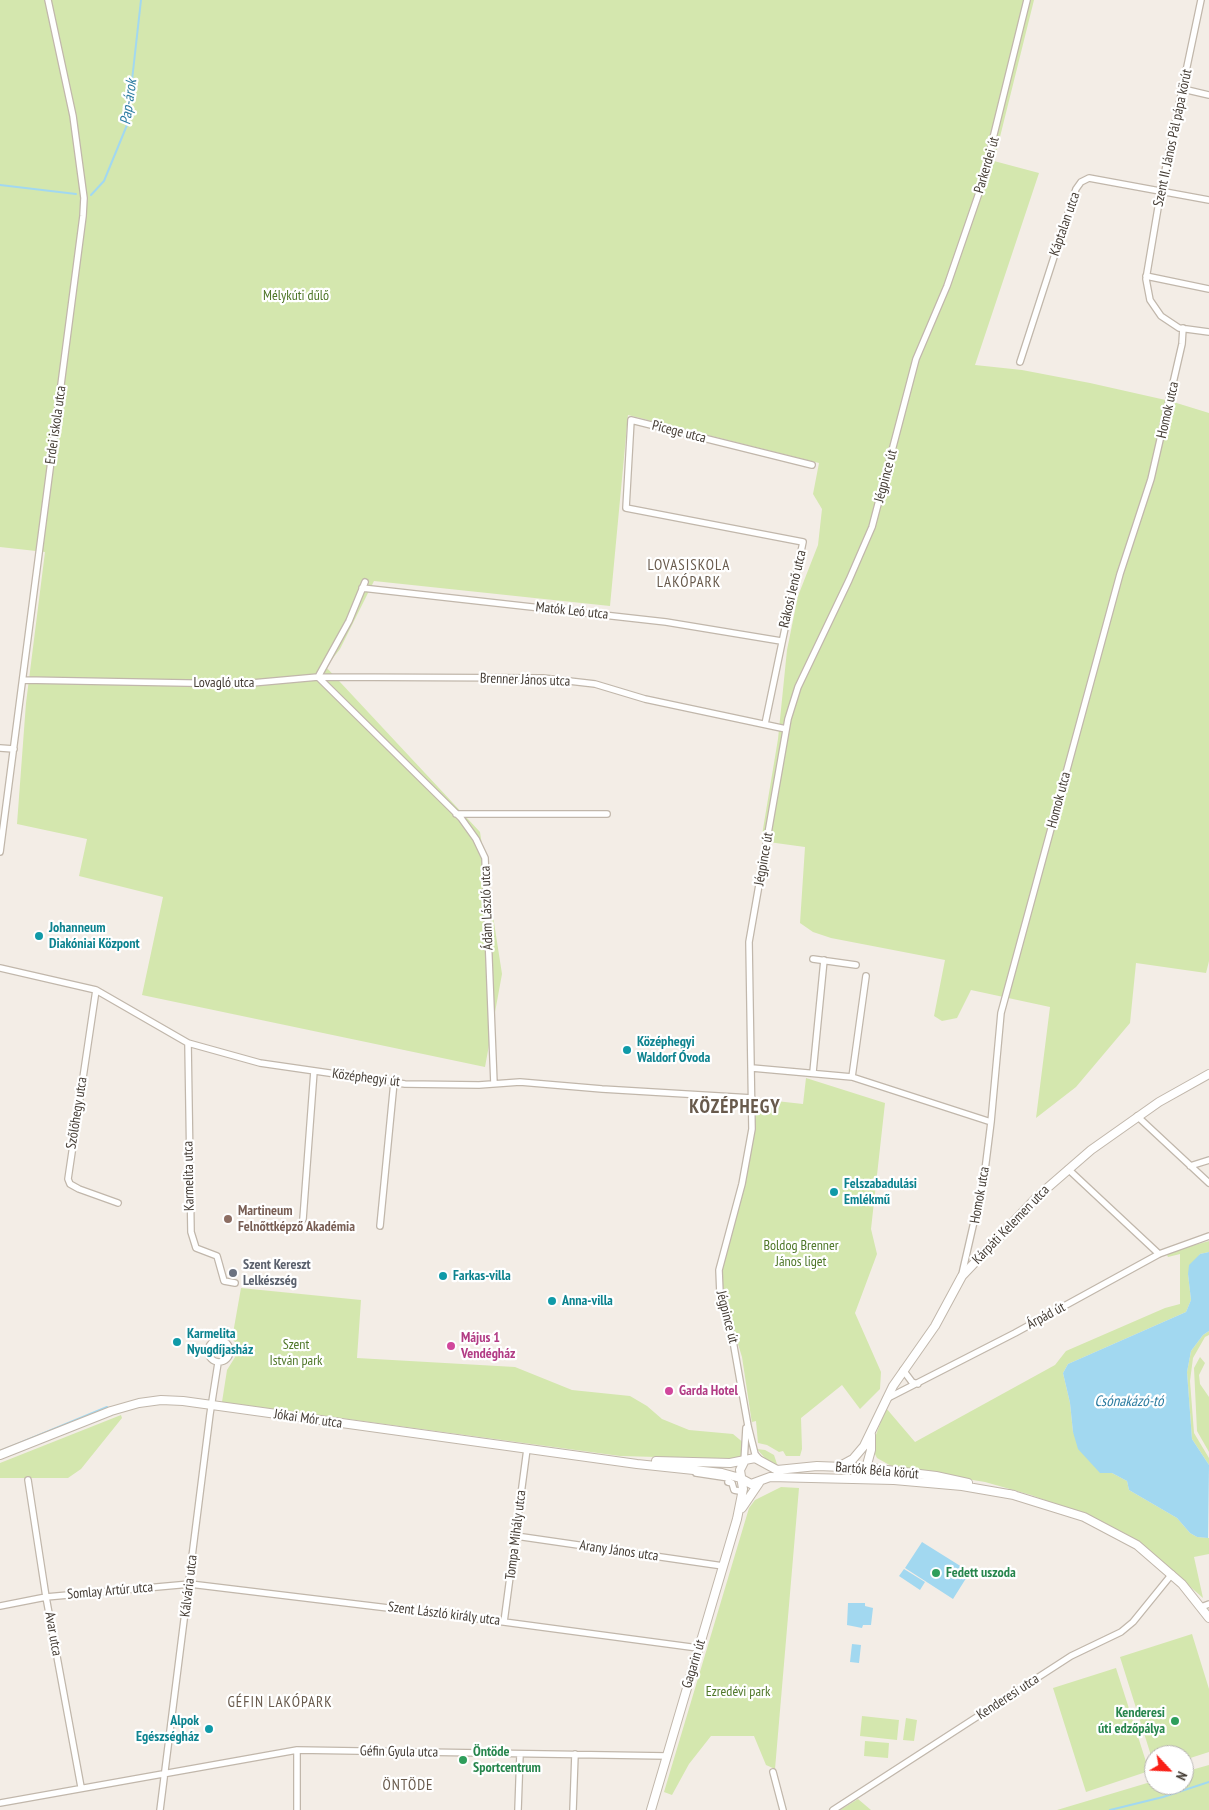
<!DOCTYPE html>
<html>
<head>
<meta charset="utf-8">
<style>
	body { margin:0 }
	#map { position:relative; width:1209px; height:1810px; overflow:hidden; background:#f3ede6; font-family:"PT Sans Narrow",sans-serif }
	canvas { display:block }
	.north { position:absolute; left:1144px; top:1745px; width:50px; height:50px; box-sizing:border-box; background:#fff; border:1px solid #b5b1ae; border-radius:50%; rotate:115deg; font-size:14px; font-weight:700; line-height:20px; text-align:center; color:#453d35 }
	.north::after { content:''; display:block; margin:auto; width:18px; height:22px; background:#f91f16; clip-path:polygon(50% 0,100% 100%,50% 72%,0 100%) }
</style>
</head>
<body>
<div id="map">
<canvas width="1209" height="1810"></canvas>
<div class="north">N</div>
</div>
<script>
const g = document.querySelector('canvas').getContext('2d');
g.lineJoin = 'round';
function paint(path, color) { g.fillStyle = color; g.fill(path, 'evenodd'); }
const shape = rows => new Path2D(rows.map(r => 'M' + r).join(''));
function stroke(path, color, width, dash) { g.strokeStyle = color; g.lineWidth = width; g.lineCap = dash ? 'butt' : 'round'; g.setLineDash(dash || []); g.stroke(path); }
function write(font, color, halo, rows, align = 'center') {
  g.font = font + ' "PT Sans Narrow",sans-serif'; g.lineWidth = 4.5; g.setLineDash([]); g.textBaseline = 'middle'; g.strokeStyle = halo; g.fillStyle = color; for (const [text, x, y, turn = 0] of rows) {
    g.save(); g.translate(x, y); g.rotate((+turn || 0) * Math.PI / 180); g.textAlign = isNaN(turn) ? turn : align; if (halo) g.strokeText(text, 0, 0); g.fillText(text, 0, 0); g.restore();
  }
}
const green = shape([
	[0,0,1034,0,994,161,1039,173,975,365,1022,370,1090,383,1170,401,1209,413,1209,961,1206,973,1136,963,1130,1023,1076,1087,1036,1118,1050,1007,971,990,957,1018,942,1021,934,1016,945,960,831,938,813,932,800,923,805,847,761,841,778,739,787,650,798,596,818,545,822,509,813,494,819,463,628,415,610,606,374,581,340,649,326,667,480,832,502,974,485,1067,142,995,163,897,79,876,87,839,17,824,26,703,45,552,0,547],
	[806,1078,885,1103,871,1229,877,1254,855,1313,881,1372,880,1389,860,1409,842,1385,801,1418,802,1449,800,1456,786,1456,783,1451,779,1452,767,1445,758,1443,756,1421,752,1422,753,1430,742,1357,723,1295,722,1283,723,1266,745,1186,758,1099,803,1104],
	[1209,1241,1209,1252,1200,1254,1188,1274,1191,1300,1186,1312,1068,1364,1063,1373,1070,1403,1073,1432,1112,1473,1127,1481,1129,1490,1177,1518,1190,1533,1197,1537,1209,1538,1209,1554,1194,1557,1203,1598,1146,1548,1120,1531,1090,1517,1031,1495,985,1482,893,1467,877,1458,874,1452,874,1440,886,1408,915,1442,1055,1365,1066,1351,1165,1308,1180,1304,1180,1254,1168,1257,1166,1253],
	[241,1288,361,1300,357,1358,515,1367,572,1390,630,1396,647,1406,662,1419,689,1430,733,1434,745,1444,744,1457,732,1459,620,1456,222,1402,227,1370,237,1354,236,1343,232,1339],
	[1209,1331,1209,1335,1205,1337,1193,1358,1190,1381,1194,1433,1209,1458,1209,1465,1192,1439,1187,1372,1191,1351,1203,1335],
	[1200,1357,1205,1363,1199,1375,1200,1384,1209,1397,1209,1452,1197,1431,1194,1368],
	[121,1415,122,1418,81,1469,68,1478,0,1478,0,1463],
	[757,1449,765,1450,774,1455,778,1467,770,1464],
	[781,1487,799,1488,775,1769,766,1765,754,1736,711,1736,689,1764,672,1795,664,1792,749,1508,755,1500],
	[1192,1634,1209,1689,1209,1752,1184,1760,1184,1755,1154,1755,1154,1765,1120,1657],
	[1116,1668,1149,1771,1086,1792,1053,1688],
	[862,1716,899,1720,897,1740,860,1736],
	[906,1718,917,1720,914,1741,903,1740],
	[865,1741,889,1743,888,1758,864,1756],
	[1209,1765,1209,1810,1057,1810,1154,1781,1154,1785,1184,1785,1184,1772],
	[858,1799,871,1810,840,1810]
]);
const water = shape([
	[1209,1252,1209,1331,1203,1335,1191,1351,1187,1372,1192,1439,1209,1465,1208,1538,1197,1537,1190,1533,1177,1518,1129,1490,1127,1481,1112,1473,1100,1473,1078,1449,1073,1432,1070,1403,1063,1373,1068,1364,1186,1312,1191,1300,1188,1274,1189,1265,1200,1254],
	[922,1542,970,1572,953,1599,905,1568],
	[904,1569,925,1582,920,1590,899,1576],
	[848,1603,865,1603,865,1606,873,1608,871,1625,863,1625,862,1628,847,1625],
	[852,1644,861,1645,859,1663,850,1662]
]);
const stream = shape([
	[0,185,76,194],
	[91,195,104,181,127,125,141,0],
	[0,1451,107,1407],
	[1110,1810,1163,1797,1209,1782]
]);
const minor = shape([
	[1201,0,1161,190,1146,279,1150,300,1161,316,1179,328,1209,332],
	[1183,89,1209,95],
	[1146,276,1209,289],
	[1020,362,1076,189,1081,182,1089,178,1209,200],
	[362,588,666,622,781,641],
	[318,677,461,818,476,839,485,858,494,1084],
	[318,677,349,621,365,582],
	[23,680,241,684,318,677,543,678,595,684,645,699,786,729],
	[765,724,803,542,626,508,631,420,812,465],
	[0,748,14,749],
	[456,814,607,814],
	[0,852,83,216,84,198,73,116,48,0],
	[813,959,856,965],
	[0,968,96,990,188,1043,260,1063,405,1084,479,1085,520,1082,602,1089,752,1098],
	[96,990,68,1179,70,1184,79,1189,118,1203],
	[188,1043,191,1232,196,1248,217,1256,224,1281,235,1283],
	[752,1068,852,1077,991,1122],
	[813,1072,824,960],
	[852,1077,866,976],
	[1137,1116,1209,1183],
	[1190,1166,1209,1160],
	[1068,1169,1159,1254],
	[303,1219,314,1071],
	[380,1226,394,1082],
	[962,1274,984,1178,991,1122,1001,1013,1120,574,1151,479,1182,344,1183,328],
	'208 1351a11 11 0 1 1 22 0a11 11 0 1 1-22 0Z',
	[903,1370,912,1382,918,1384],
	[886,1399,1015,1333,1159,1254,1209,1236],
	[760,1460,755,1454,748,1426,733,1341,720,1294,719,1270,742,1184,752,1129,749,942,788,719,798,687,849,580,872,527,916,359,947,286,981,187,1027,0],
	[744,1462,746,1428],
	[696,1473,729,1478,728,1482,732,1483,734,1490,739,1491],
	[28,1480,46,1597,81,1787],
	[516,1536,723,1566],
	[0,1606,46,1597,190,1584,504,1622,698,1648],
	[1201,1607,1209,1604],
	[504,1622,527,1449],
	[297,1750,297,1810],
	[773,1772,783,1810],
	[0,1803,297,1750,667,1756],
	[160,1810,210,1414,218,1363],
	[518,1810,520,1754],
	[573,1810,575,1754],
	[833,1810,1071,1656,1121,1632,1133,1622,1172,1574]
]);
const tertiary = shape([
	[0,1455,111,1411,139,1403,161,1400,183,1401,637,1464,722,1473,740,1478,751,1484,770,1477,894,1480,962,1486,1014,1495],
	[656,1461,730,1463,755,1458,777,1470,817,1466,871,1468,936,1476,968,1483],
	[840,1466,853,1459,864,1446,893,1386,935,1326,962,1276,1038,1196,1091,1150,1159,1102,1209,1074],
	[865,1472,871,1450,871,1435],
	[1010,1494,1084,1517,1137,1545,1182,1584,1209,1618],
	[742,1508,759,1483],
	[651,1810,737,1519,743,1489,740,1470,744,1462]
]);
const markers = [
	[39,936,5,"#0f9aa8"],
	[627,1050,5,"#0f9aa8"],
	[834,1192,5,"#0f9aa8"],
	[228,1219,5,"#8d6e63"],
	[233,1273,5,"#6b7280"],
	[443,1276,5,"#0f9aa8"],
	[552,1301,5,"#0f9aa8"],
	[177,1342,5,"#0f9aa8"],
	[451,1346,5,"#d1479c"],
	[669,1391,5,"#d1479c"],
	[936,1573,5,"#2e9e5b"],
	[1175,1721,5,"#2e9e5b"],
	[209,1729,5,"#0f9aa8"],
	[463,1760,5,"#2e9e5b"]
];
const streetNames = [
	["Szent II. János Pál pápa körút",1173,138,-78],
	["Parkerdei út",987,165,-74],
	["Káptalan utca",1065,224,-71],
	["Homok utca",1168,410,-77],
	["Erdei iskola utca",56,425,-82],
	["Picege utca",679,432,14],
	["Jégpince út",886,476,-75],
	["Rákosi Jenő utca",793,589,-77],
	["Matók Leó utca",572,611,6],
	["Brenner János utca",525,680,2],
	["Lovagló utca",224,683],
	["Homok utca",1059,800,-75],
	["Jégpince út",764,859,-80],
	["Ádám László utca",487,908,-92],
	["Középhegyi út",366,1078,7],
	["Szőlőhegy utca",77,1113,-81],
	["Karmelita utca",189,1176,-91],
	["Homok utca",980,1195,-80],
	["Kárpáti Kelemen utca",1011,1225,-46],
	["Árpád út",1046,1316,-28],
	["Jégpince út",727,1317,76],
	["Jókai Mór utca",308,1419,8],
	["Bartók Béla körút",877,1471,5],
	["Tompa Mihály utca",516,1535,-83],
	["Arany János utca",619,1551,8],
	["Kálvária utca",189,1586,-83],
	["Somlay Artúr utca",110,1591,-5],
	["Szent László király utca",444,1614,7],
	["Avar utca",53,1634,80],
	["Gagarin út",694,1664,-73],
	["Kenderesi utca",1008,1697,-33],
	["Géfin Gyula utca",399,1752,1]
];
const parkNames = [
	["Mélykúti dűlő",296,296],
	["Boldog Brenner",801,1246],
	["János liget",801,1262],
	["Szent",296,1345],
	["István park",296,1361],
	["Ezredévi park",738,1692]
];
const cultureNames = [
	["Johanneum",49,928],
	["Diakóniai Központ",49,944],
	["Középhegyi",637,1042],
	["Waldorf Óvoda",637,1058],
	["Felszabadulási",844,1184],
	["Emlékmű",844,1200],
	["Farkas-villa",453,1276],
	["Anna-villa",562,1301],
	["Karmelita",187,1334],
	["Nyugdíjasház",187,1350],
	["Alpok",199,1721,"right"],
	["Egészségház",199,1737,"right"]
];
const educationNames = [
	["Martineum",238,1211],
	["Felnőttképző Akadémia",238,1227]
];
const worshipNames = [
	["Szent Kereszt",243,1265],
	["Lelkészség",243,1281]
];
const hotelNames = [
	["Május 1",461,1338],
	["Vendégház",461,1354],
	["Garda Hotel",679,1391]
];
const leisureNames = [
	["Fedett uszoda",946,1573],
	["Kenderesi",1165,1713,"right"],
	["úti edzőpálya",1165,1729,"right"],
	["Öntöde",473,1752],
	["Sportcentrum",473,1768]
];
const waterNames = [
	["Pap-árok",129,102,-82],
	["Csónakázó-tó",1129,1402]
];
const neighbourhoodNames = [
	["LOVASISKOLA",689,566],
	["LAKÓPARK",689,583],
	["GÉFIN LAKÓPARK",280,1703],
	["ÖNTÖDE",408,1786]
];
const districtNames = [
	["KÖZÉPHEGY",735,1108]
];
paint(green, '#d4e7ae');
paint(water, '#a2d8f0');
stroke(stream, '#a2d8f0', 2);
stroke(minor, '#c1b7ab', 8);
stroke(tertiary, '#c1b7ab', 10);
stroke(minor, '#fff', 5.5);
stroke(tertiary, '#fff', 8);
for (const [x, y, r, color] of markers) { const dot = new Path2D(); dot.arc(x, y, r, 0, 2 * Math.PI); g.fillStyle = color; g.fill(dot); stroke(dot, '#fff', 2); }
write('14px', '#453d35', '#fff', streetNames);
write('14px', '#4f7729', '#fff', parkNames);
write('bold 14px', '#0d838f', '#fff', cultureNames, 'left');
write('bold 14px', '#785e54', '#fff', educationNames, 'left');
write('bold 14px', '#5b616d', '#fff', worshipNames, 'left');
write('bold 14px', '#b23c85', '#fff', hotelNames, 'left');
write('bold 14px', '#27864d', '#fff', leisureNames, 'left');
write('italic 15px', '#2c7ca1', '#fff', waterNames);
g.letterSpacing = '1px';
write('15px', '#685a4c', '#fff', neighbourhoodNames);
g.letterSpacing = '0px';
g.letterSpacing = '1px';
write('bold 19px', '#685a4c', '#fff', districtNames);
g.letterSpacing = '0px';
</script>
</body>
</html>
